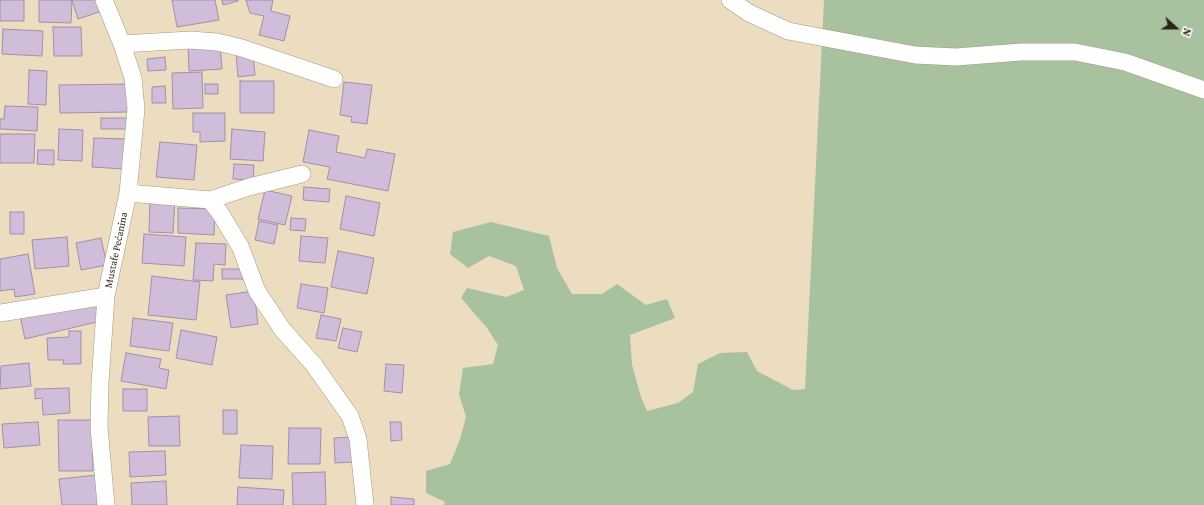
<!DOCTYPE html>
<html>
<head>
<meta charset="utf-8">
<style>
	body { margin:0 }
	#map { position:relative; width:1204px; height:505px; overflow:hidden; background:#edddc0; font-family:"Crimson Pro",serif }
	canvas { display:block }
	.north { position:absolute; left:1156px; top:8px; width:40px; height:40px; -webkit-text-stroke:3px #fff; paint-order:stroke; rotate:111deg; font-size:11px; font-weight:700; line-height:16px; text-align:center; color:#2b251a }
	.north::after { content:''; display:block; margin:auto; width:14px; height:18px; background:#2b251a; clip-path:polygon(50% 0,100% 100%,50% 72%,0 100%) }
</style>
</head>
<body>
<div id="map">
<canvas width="1204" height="505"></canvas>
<div class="north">N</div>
</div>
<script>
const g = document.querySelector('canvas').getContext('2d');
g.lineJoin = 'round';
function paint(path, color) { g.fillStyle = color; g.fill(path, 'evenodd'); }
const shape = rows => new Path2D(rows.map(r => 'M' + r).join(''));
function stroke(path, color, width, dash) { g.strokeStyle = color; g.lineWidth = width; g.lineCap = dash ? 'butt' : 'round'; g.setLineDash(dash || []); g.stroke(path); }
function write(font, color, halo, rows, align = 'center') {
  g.font = font + ' "Crimson Pro",serif'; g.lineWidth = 3.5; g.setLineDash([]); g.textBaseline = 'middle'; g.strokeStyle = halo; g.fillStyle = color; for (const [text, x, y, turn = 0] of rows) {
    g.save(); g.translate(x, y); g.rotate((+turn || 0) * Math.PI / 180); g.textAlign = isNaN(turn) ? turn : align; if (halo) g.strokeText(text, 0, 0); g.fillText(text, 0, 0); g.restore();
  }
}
const green = shape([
	[824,0,1204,0,1204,505,444,505,445,502,426,493,426,471,450,464,460,439,466,417,459,394,463,368,493,364,498,345,487,328,461,298,467,288,506,297,524,290,516,266,489,256,468,268,450,254,453,232,491,222,549,236,557,268,572,294,602,294,617,284,646,305,667,299,675,318,630,335,632,365,641,397,647,411,678,403,693,392,698,364,720,353,747,352,757,371,793,390,805,389]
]);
const building = shape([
	[0,0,24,0,24,21,0,21,0,0],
	[39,0,72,0,71,23,39,22,39,0],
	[72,0,99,0,102,11,78,19,72,0],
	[172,0,215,0,219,20,177,27,172,0],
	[222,0,238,0,238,1,223,5,222,0],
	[246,0,273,0,271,11,290,16,284,41,259,35,264,16,250,13,246,0],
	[53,27,81,27,82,56,54,56,53,27],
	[3,29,43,31,42,56,2,54,3,29],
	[220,44,222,69,189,71,188,45,220,44],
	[253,53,255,75,238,77,236,54,253,53],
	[165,57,166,70,148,71,147,59,165,57],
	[29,70,47,71,46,105,28,104,29,70],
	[202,72,203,108,173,109,172,73,202,72],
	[240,81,274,81,274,113,240,113,240,81],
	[344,82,372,85,367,124,351,122,352,117,340,115,344,82],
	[130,84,131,112,60,113,59,85,130,84],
	[205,84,218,84,218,94,205,94,205,84],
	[165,86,166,103,152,103,152,87,165,86],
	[5,106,38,107,37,131,0,129,0,119,4,119,5,106],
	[193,113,225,113,225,141,200,142,200,132,193,132,193,113],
	[101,118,130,118,130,129,101,129,101,118],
	[59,129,83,130,82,161,58,160,59,129],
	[232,129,265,132,263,161,230,159,232,129],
	[309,130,339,136,336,152,365,158,367,149,395,154,388,191,327,179,330,167,303,162,309,130],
	[0,134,35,134,34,163,0,163,0,134],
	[94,138,126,139,124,169,92,167,94,138],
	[160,142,197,145,194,180,156,177,160,142],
	[38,150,54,150,54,165,37,164,38,150],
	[234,164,254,165,253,180,233,179,234,164],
	[304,187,330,189,329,202,303,200,304,187],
	[265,190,292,196,285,225,258,219,265,190],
	[346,196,380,203,374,236,340,229,346,196],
	[150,199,175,200,173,233,149,232,150,199],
	[178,208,215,209,214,235,178,233,178,208],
	[10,212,24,212,24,234,10,234,10,212],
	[291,218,306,219,305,231,290,230,291,218],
	[259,221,278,225,274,244,255,240,259,221],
	[144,234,186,237,184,266,142,263,144,234],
	[301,236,328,238,325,263,299,261,301,236],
	[67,237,69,266,35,269,32,240,67,237],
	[101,238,107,265,81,270,76,243,101,238],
	[196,243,226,244,225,265,214,264,213,281,193,280,196,243],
	[338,251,374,258,367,294,331,287,338,251],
	[28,254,35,294,15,297,14,289,0,291,0,259,28,254],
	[222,269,244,269,243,279,222,279,222,269],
	[152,276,200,282,196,320,148,315,152,276],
	[301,284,328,288,324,313,297,308,301,284],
	[254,291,258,324,231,328,226,295,254,291],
	[96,299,101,321,25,339,20,316,96,299],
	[321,315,341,319,336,341,316,338,321,315],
	[133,318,173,323,169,351,130,346,133,318],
	[343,328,362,332,357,352,338,348,343,328],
	[181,330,217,337,212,365,176,358,181,330],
	[69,331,81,331,81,364,63,364,64,360,48,360,47,338,69,337,69,331],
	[126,353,161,359,159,368,169,370,166,389,121,381,126,353],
	[29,363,31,386,0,389,1,366,29,363],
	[386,364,404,365,402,393,384,391,386,364],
	[69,388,70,413,43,415,42,398,35,399,35,389,69,388],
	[123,389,147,389,147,411,123,411,123,389],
	[223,410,237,410,237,434,223,434,223,410],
	[179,416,180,446,149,446,148,417,179,416],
	[58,420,92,420,93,471,59,471,58,420],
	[38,422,40,445,4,448,2,424,38,422],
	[390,422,401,422,402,440,391,441,390,422],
	[289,428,321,428,320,464,288,464,289,428],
	[353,437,353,462,335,463,334,438,353,437],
	[241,445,273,446,272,479,239,478,241,445],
	[165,451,166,475,130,477,129,452,165,451],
	[325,472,326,505,293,505,292,473,325,472],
	[97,475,100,505,62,505,59,479,97,475],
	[166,481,167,505,132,505,131,483,166,481],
	[238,487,284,490,283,505,237,505,238,487],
	[391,497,414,499,414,505,391,505,391,497]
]);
const street = shape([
	[104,0,122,44,133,78,136,109,128,193,106,296,100,383,99,427,106,505],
	[730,0,749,13,788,31,915,55,956,57,1021,52,1075,52,1125,62,1204,90],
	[122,44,190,40,217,42,242,48,334,79],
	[128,193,210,200,220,213,240,246,257,291,282,329,314,365,350,416,358,439,365,505],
	[210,200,249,187,302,174],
	[0,313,106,296]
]);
const streetNames = [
	["Mustafe Pećanina",116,250,-78]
];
paint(green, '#a8c19f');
paint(building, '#cfbdd9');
stroke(building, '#a08fa9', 1);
stroke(street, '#a6987c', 18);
stroke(street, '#fff', 17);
write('11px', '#2b251a', '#fff', streetNames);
</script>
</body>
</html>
